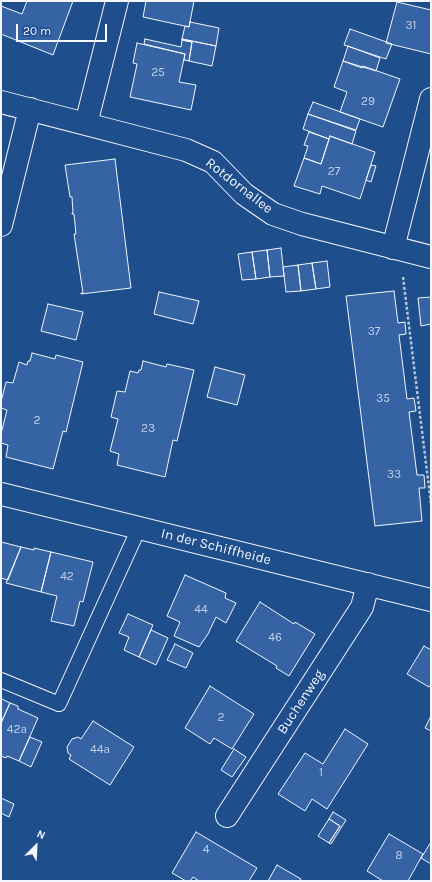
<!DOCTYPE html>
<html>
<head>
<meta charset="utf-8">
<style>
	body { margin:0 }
	#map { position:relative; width:432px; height:882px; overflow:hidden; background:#1f4e8c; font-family:Karla,sans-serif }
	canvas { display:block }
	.frame { position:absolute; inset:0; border:2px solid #f2f6ff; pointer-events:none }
	.north { position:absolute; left:16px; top:826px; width:40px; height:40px; -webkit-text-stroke:3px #1f4e8c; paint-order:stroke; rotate:24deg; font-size:11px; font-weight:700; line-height:16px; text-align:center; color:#f2f6ff }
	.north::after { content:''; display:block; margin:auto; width:14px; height:18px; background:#f2f6ff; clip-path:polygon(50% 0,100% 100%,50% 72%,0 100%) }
	.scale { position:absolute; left:16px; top:24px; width:91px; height:18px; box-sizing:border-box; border:2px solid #f2f6ff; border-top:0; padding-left:5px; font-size:12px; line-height:14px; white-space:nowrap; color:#f2f6ff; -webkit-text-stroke:3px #1f4e8c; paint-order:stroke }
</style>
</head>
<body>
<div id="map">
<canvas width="432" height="882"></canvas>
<div class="frame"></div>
<div class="north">N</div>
<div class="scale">20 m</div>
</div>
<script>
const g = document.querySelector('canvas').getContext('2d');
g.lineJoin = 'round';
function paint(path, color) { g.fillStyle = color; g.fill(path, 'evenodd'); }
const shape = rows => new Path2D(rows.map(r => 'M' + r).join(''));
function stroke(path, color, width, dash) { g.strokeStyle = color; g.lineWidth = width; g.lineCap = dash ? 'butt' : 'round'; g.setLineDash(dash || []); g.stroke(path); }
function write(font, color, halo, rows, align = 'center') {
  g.font = font + ' Karla,sans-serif'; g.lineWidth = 3; g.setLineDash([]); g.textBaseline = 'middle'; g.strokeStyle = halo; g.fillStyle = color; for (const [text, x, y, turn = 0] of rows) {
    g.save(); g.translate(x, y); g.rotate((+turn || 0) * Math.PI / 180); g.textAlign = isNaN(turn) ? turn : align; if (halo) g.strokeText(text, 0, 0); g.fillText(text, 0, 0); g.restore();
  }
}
const building = shape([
	[27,1,73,1,53,55,1,34,1,6,22,14,27,1],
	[146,1,194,1,189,27,143,17,146,1],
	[397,2,431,10,431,54,386,43,397,2],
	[190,22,219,28,216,46,182,39,185,26,189,27,190,22],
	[350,29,392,44,386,59,344,45,350,29],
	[145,39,181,47,182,40,192,42,189,61,184,60,185,54,144,44,145,39],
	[182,39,216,46,212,66,189,61,192,42,182,40,182,39],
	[137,43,185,54,179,82,196,85,191,110,130,97,137,64,133,63,137,43],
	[348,46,380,58,376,71,343,61,348,46],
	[343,61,362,68,363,66,400,79,383,127,340,112,347,92,334,87,343,61],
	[313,102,360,119,356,130,308,114,313,102],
	[308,114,356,131,352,144,330,136,329,139,303,129,308,114],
	[309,132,329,139,321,164,304,158,308,146,304,145,309,132],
	[330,136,375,152,360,199,322,186,320,194,294,186,304,158,321,164,330,136],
	[115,159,131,288,81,294,81,293,83,293,74,234,76,234,74,214,72,214,72,213,73,213,72,197,70,197,65,165,115,159],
	[371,165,376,166,371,182,366,180,371,165],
	[281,248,284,276,270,277,267,250,281,248],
	[267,250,270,277,256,279,252,252,267,250],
	[252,252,256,279,242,280,238,254,252,252],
	[327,261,330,287,316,289,312,263,327,261],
	[312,263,316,289,301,291,298,265,312,263],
	[298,265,301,291,286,292,283,267,298,265],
	[394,291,398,323,405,322,406,334,399,335,407,399,414,398,416,411,409,412,417,475,424,475,425,488,419,488,422,521,375,526,346,296,394,291],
	[159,292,199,301,193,324,154,314,159,292],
	[431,297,431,324,421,326,418,298,431,297],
	[48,304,83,312,76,340,41,331,48,304],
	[32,353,55,359,56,355,83,362,66,432,63,431,53,469,6,457,8,445,1,443,1,434,7,410,1,408,1,402,6,382,13,383,19,362,27,365,28,361,30,361,32,353],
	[143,361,166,367,167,364,194,370,177,441,173,440,165,477,117,465,119,454,110,451,118,419,111,417,117,391,125,392,130,371,138,373,139,370,141,370,143,361],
	[215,367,245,375,237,405,207,397,215,367],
	[1,542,21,547,8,580,1,578,1,542],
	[21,547,34,550,34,548,51,552,41,592,6,583,21,547],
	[51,552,93,562,83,602,80,601,74,626,51,621,57,596,41,592,51,552],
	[185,575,226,593,225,598,236,603,226,623,216,617,208,634,199,647,174,636,180,622,167,616,185,575],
	[260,602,294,624,295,622,315,634,289,676,276,668,277,666,236,641,260,602],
	[128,614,153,625,139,657,124,650,129,637,119,633,128,614],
	[151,630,168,638,156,665,139,657,151,630],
	[175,644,193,653,186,668,167,660,175,644],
	[424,646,431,650,431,684,429,687,407,674,424,646],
	[210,686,254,714,232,749,214,738,210,744,185,728,210,686],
	[2,699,10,703,1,723,1,701,2,699],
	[10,703,18,706,18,709,38,718,19,761,7,756,6,758,1,756,1,723,10,703],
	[431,716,431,731,425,728,431,716],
	[93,721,134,747,110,785,69,759,71,755,68,753,67,747,72,739,78,737,81,739,93,721],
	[345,729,368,744,327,809,312,799,305,811,278,794,305,753,323,764,345,729],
	[30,737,42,742,31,767,19,761,30,737],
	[234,749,246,757,232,777,221,770,234,749],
	[1,798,14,804,9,817,1,813,1,798],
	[333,812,346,820,331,844,329,843,340,826,329,819,333,812],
	[329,819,340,826,329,843,318,836,329,819],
	[196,832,257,868,249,881,199,881,193,877,190,881,186,881,172,873,196,832],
	[389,834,423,854,408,881,383,881,367,871,389,834],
	[431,842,431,864,421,858,431,842],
	[277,865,301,879,300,881,268,881,277,865]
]);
const path = shape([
	[403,277,431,504]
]);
const lane = shape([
	[1,680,59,704,139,528]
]);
const street = shape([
	[1,102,186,150,213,162,244,194,273,214,302,224,431,257],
	[86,124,117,1],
	[1,225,30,109],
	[393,248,431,99],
	[1,494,431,600],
	[227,816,362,607,368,584]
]);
const numberNames = [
	["31",411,26],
	["25",158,73],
	["29",368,102],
	["27",334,172],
	["37",374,332],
	["35",383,399],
	["2",37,421],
	["23",148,429],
	["33",394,475],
	["42",67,577],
	["44",201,610],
	["46",275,638],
	["2",221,718],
	["42a",17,730],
	["44a",100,750],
	["1",321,773],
	["4",206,850],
	["8",399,856]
];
const streetNames = [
	["Rotdornallee",239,186,38],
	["In der Schiffheide",216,547,14],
	["Buchenweg",301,702,-57]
];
paint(building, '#3563a3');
stroke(building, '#f2f6ff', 1);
stroke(lane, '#f2f6ff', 16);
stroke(street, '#f2f6ff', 24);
stroke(path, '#b3c4dc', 2.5, [3, 2]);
stroke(lane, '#1f4e8c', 14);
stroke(street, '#1f4e8c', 22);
write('12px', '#c3d1e8', null, numberNames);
write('14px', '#f2f6ff', '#1f4e8c', streetNames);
</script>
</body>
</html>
